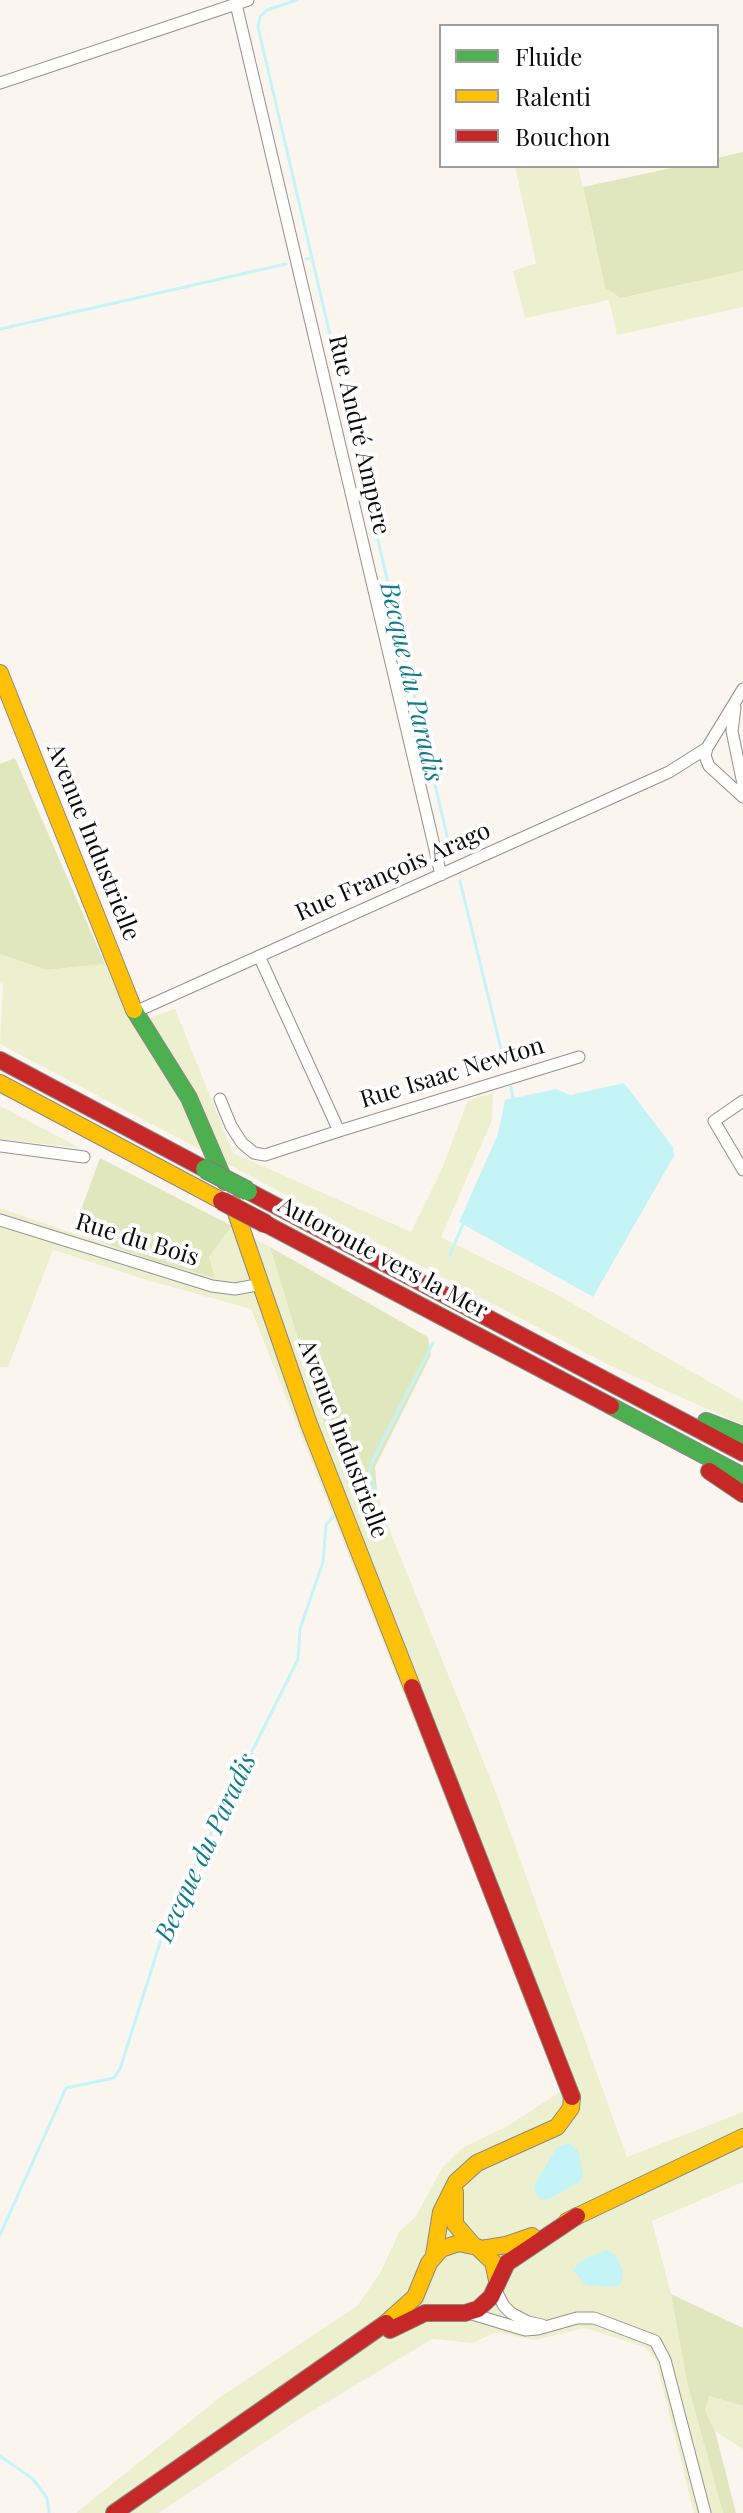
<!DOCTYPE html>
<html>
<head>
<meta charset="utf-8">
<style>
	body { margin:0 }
	#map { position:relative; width:743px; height:2513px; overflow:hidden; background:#fbf5f0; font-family:"Playfair Display",serif }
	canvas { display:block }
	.legend { position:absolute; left:439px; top:24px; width:280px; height:144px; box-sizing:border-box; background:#fff; border:2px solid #9e9e9e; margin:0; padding:10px 14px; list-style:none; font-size:24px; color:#0c0c0c }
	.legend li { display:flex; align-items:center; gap:16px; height:40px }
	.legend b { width:40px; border:2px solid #9e9e9e }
</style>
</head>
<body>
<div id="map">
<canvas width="743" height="2513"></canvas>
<ul class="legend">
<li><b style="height:10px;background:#4caf50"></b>Fluide</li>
<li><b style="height:10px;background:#ffc107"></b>Ralenti</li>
<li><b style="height:10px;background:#c62828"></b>Bouchon</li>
</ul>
</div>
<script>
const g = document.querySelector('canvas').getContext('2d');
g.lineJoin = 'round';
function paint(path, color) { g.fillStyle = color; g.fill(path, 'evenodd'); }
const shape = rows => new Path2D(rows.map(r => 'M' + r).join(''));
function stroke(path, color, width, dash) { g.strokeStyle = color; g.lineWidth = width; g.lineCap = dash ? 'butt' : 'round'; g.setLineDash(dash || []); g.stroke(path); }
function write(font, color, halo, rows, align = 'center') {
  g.font = font + ' "Playfair Display",serif'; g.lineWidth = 8; g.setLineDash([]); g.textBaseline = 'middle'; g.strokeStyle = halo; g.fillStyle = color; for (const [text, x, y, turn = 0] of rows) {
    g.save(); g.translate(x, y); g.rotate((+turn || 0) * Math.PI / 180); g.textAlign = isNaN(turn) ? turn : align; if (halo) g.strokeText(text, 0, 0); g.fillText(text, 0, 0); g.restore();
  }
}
const green = shape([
	[515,166,578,166,605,288,622,298,743,271,743,307,617,335,609,300,525,318,513,271,536,263],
	[0,954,46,970,105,964,131,1024,175,1009,233,1153,411,1232,441,1171,468,1100,493,1093,492,1120,441,1237,556,1294,743,1401,743,1425,609,1365,0,1044,3,984,0,983],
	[0,1106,80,1148,0,1139],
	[0,1208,154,1261,214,1278,209,1257,232,1226,270,1247,318,1405,347,1482,377,1491,385,1519,497,1795,627,2157,743,2112,743,2182,652,2221,671,2294,687,2382,723,2513,694,2513,655,2358,644,2347,585,2328,535,2340,496,2332,473,2343,432,2339,299,2419,159,2513,76,2513,219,2398,358,2305,380,2273,400,2231,416,2216,442,2168,462,2148,508,2126,561,2091,251,1309,147,1280,53,1250,8,1367,0,1367],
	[708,2396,743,2406,743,2449,715,2431,705,2410]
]);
const forest = shape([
	[743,152,743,271,621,298,605,288,583,187,681,166,717,166,717,158],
	[15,758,105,964,46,970,0,954,0,764],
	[100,1158,232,1226,209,1257,215,1278,154,1261,73,1232],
	[270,1247,428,1337,431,1355,375,1467,377,1491,347,1483,318,1405],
	[671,2294,743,2328,743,2406,709,2396,705,2410,715,2431,736,2513,723,2513,687,2382]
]);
const water = shape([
	[624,1083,673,1147,674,1156,593,1297,459,1222,498,1134,505,1100,556,1089,570,1095],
	[569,2143,579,2152,583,2177,578,2183,549,2199,541,2200,534,2192,535,2184,557,2147],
	[606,2250,614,2254,619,2261,623,2272,621,2282,616,2287,586,2285,573,2270,579,2262]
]);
const stream = shape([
	[297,0,267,10,260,17,258,27,312,258],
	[306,259,312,258,370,505],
	[0,329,286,264],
	[374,523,448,840],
	[460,881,504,1061],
	[511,1087,513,1099],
	[450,1255,463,1224],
	[370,1500,375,1490,369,1473,371,1464,433,1343],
	[0,2235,66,2088,114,2078,120,2069,166,1924,298,1659,300,1629,323,1562,326,1525,335,1514],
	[0,2456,33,2479,47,2498,49,2513]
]);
const street = shape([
	[236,4,441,875],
	[0,83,248,0],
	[743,689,707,748,705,756,709,766,743,797],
	[735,708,732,731,743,784],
	[259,956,339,1131,579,1057],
	[135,1012,669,772,707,748],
	[220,1099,231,1126,242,1143,254,1153,265,1155,339,1131],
	[743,1101,714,1121,743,1170],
	[0,1146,84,1157],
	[0,1220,212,1286,235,1289,262,1284],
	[495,2289,504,2306,511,2313,528,2322,542,2325],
	[472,2314,525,2330,538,2329,577,2318,594,2318,655,2341,665,2360,705,2513]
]);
const fast = shape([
	[134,1010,189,1098,225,1182],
	[611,1406,743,1476],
	[706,1421,743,1435]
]);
const slow = shape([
	[0,673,134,1010],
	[0,1083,222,1201],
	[233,1204,309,1424,412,1687],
	[455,2192,455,2224,473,2245],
	[567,2221,743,2137],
	[481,2249,506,2245,532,2236],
	[434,2255,441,2212,456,2182,477,2163,557,2127,571,2108,572,2097],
	[386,2323,415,2297,429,2263,441,2249,459,2243,477,2247,493,2262,497,2280]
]);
const jam = shape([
	[0,1060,205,1169],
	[248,1191,743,1453],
	[266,1224,611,1406],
	[709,1471,743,1494],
	[412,1687,572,2097],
	[390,2330,425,2313,465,2313,478,2309,491,2297,507,2263,577,2216],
	[114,2513,386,2323]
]);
const fastBridge = shape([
	[205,1169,248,1191]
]);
const jamBridge = shape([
	[222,1201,266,1224]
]);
const streetNames = [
	["Rue André Ampere",359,435,77],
	["Avenue Industrielle",93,842,68],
	["Rue François Arago",393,872,-24],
	["Rue Isaac Newton",452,1073,-17],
	["Rue du Bois",137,1240,17],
	["Autoroute vers la Mer",383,1258,28],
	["Avenue Industrielle",343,1439,69]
];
const waterNames = [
	["Becque du Paradis",411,682,77],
	["Becque du Paradis",206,1848,-65]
];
paint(green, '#edf0cf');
paint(forest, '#e0e7bd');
paint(water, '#c5f4f6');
stroke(stream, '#c5f4f6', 3);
stroke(street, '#94918f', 13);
stroke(fast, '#8a8885', 18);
stroke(slow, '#8a8885', 18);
stroke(jam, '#8a8885', 18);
stroke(street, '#fefefd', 11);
stroke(fast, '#4caf50', 16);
stroke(slow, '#ffc107', 16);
stroke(jam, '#c62828', 16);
stroke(fastBridge, '#817e7c', 20, []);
stroke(jamBridge, '#817e7c', 20, []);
stroke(fastBridge, '#4caf50', 18);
stroke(jamBridge, '#c62828', 18);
write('24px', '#0c0c0c', '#fff', streetNames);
write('italic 26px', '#117d8c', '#fff', waterNames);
</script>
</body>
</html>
